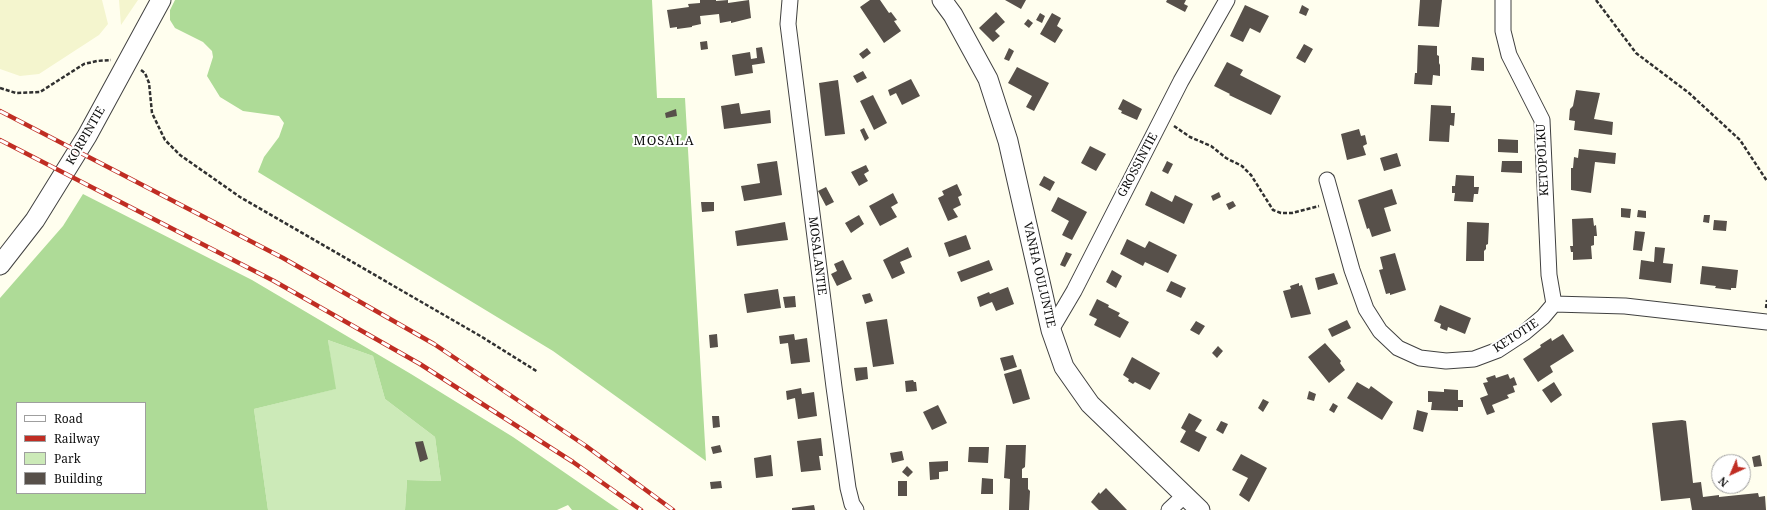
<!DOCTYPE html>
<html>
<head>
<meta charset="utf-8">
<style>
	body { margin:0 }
	#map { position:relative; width:1767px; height:510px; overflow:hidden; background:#fffeee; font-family:"Noto Serif",serif }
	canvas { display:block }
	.legend { position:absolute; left:16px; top:402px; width:130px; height:92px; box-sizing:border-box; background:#fff; border:1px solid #9f9f9f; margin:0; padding:5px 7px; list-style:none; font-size:12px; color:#0e0e0e }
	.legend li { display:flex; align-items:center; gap:8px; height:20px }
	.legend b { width:20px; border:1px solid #9f9f9f }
	.north { position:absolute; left:1711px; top:454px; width:40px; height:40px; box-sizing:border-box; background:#fff; border:1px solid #9f9f9f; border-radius:50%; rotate:224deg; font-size:11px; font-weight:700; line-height:16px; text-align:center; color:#0e0e0e }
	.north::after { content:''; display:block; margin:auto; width:14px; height:18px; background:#c02d23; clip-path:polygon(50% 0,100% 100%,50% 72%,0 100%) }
</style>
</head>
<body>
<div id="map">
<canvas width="1767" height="510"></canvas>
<ul class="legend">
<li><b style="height:5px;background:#fff"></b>Road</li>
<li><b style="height:5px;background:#c02d23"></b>Railway</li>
<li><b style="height:11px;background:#cceab8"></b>Park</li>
<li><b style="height:11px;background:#57504a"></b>Building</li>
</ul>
<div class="north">N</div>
</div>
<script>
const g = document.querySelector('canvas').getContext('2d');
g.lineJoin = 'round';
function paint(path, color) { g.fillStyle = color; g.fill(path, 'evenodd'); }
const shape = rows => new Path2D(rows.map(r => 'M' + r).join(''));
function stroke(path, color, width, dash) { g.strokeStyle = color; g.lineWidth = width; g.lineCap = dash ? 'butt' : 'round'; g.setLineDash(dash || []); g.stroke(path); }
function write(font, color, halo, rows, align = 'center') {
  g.font = font + ' "Noto Serif",serif'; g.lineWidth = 4; g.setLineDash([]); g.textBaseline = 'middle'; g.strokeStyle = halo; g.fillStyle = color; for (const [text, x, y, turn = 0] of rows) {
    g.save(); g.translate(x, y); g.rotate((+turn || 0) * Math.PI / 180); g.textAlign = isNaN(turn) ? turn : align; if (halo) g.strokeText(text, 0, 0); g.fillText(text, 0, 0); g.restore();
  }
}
const farmland = shape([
	[0,0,102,0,108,24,99,35,39,74,20,76,0,69],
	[119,0,138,0,121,25]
]);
const green = shape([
	[328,340,373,356,385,399,435,437,441,481,407,480,405,510,268,510,254,409,335,389]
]);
const forest = shape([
	[175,0,652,0,657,98,685,98,706,461,553,351,258,172,264,157,279,137,284,123,279,116,243,111,220,97,207,76,213,57,212,51,203,42,175,28,170,20,170,10],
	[83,194,252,280,411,374,513,437,619,510,572,510,568,505,557,510,405,510,407,480,441,481,435,437,385,399,373,356,328,340,336,389,254,409,268,510,0,510,0,298,63,226],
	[17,403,145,403,145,493,17,493]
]);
const building = shape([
	[700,0,716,0,716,1,728,0,728,3,749,0,751,18,731,23,731,21,720,23,719,14,700,16,701,24,692,26,692,27,677,29,677,27,670,28,667,10,689,7,688,4,700,3],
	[870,0,880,0,889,13,891,12,897,20,894,21,901,31,884,43,860,7],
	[1005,0,1026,0,1021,9],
	[1167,0,1186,0,1184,4,1188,6,1185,12,1166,2],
	[1420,0,1442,0,1439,27,1418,26],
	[1245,5,1269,16,1260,33,1250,28,1243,42,1230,36],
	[1302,5,1309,9,1306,16,1299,13],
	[996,12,1005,22,995,31,1000,36,993,42,979,28],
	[1040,13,1045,16,1042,23,1036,20],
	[1052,13,1061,18,1057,26,1063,30,1055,43,1040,34],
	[1028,19,1033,23,1029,28,1024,24],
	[707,41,708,49,701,50,700,42],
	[1304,44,1313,49,1305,63,1296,58],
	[1418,45,1437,46,1437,55,1439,56,1439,63,1440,65,1440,76,1433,75,1432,85,1414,84,1415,73,1417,73],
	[762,47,765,63,752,65,753,73,735,76,732,55,750,52,751,59,757,58,756,48],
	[867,48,871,53,863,59,859,54],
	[1009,48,1014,51,1009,61,1004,59],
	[1472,57,1484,58,1484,71,1471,70],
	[1227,62,1243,70,1240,75,1281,96,1271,115,1229,95,1230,94,1214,86],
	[1017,67,1049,83,1034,111,1026,107,1032,96,1008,83],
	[863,71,867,78,857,83,853,76],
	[911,79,920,96,902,105,896,93,890,96,888,90],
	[838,80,845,134,825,136,819,83],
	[1576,90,1600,93,1594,119,1613,122,1612,135,1574,130,1575,121,1569,120,1570,109,1573,106],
	[873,95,887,123,874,130,860,101],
	[1123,99,1142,109,1137,120,1121,113,1122,111,1118,109],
	[739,103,741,114,770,110,771,123,724,129,721,106],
	[1431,105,1451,106,1451,113,1455,113,1454,126,1450,125,1449,142,1429,141],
	[676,109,677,116,666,118,665,113],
	[864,128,869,138,865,141,860,130],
	[1359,129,1361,136,1365,135,1367,144,1363,146,1366,155,1347,160,1341,134],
	[1498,139,1518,140,1518,153,1498,152],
	[1090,146,1106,154,1096,171,1081,163],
	[1579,149,1616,153,1615,164,1595,162,1591,193,1571,190,1571,168,1573,168,1574,157,1578,158],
	[1397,153,1401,166,1384,171,1380,158],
	[777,161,782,195,744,201,741,186,760,183,757,164],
	[1167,161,1173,164,1168,174,1162,171],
	[1502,161,1522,161,1522,173,1501,172],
	[866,165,869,171,864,174,868,181,859,186,851,172],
	[1456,175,1474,176,1474,187,1479,187,1478,194,1474,194,1473,202,1454,201,1455,193,1452,193,1452,186,1455,186],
	[1044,176,1055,182,1050,191,1039,185],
	[957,184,962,195,958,197,961,205,953,209,958,217,948,221,938,198,944,195,942,191],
	[826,187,834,202,826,206,818,191],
	[1392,189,1397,204,1384,208,1391,231,1372,237,1369,228,1367,229,1358,200],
	[1151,191,1172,202,1175,195,1193,204,1184,224,1145,205],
	[1219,192,1221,197,1213,201,1211,196],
	[893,193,898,203,891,207,897,217,880,226,869,206],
	[1058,197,1087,212,1072,240,1062,235,1069,221,1051,211],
	[1233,201,1236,206,1229,210,1226,204],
	[701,202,714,202,714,211,702,212],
	[1621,208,1631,209,1630,218,1621,217],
	[1638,210,1646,211,1646,218,1637,217],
	[859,215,864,224,851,233,845,223],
	[1704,215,1710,215,1709,223,1703,222],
	[1593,218,1594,226,1596,225,1597,236,1594,236,1594,245,1591,246,1592,259,1573,260,1573,252,1571,252,1570,246,1573,246,1572,219],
	[1714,220,1727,221,1726,231,1713,230],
	[785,222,788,240,737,246,735,231],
	[1467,222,1489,223,1488,244,1486,245,1486,249,1484,251,1484,261,1466,261],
	[1635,231,1645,232,1642,251,1633,250],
	[966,235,971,249,949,257,944,243],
	[1127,239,1145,248,1149,241,1177,255,1168,273,1145,262,1143,266,1120,254],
	[908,247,912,257,900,262,905,273,892,279,883,260],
	[1655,247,1665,248,1663,263,1673,264,1671,283,1639,279,1641,260,1654,262],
	[1066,252,1072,254,1065,267,1060,265],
	[1395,253,1406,290,1390,295,1390,293,1386,294,1379,270,1383,269,1380,257],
	[843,260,852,279,837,286,831,274,837,271,834,264],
	[989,260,993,270,961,282,957,272],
	[1702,266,1738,270,1736,288,1731,288,1731,290,1715,288,1716,286,1700,284],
	[1112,270,1122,276,1116,288,1106,282],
	[1334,273,1338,284,1318,290,1315,278],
	[1171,281,1186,288,1181,298,1166,291],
	[1299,283,1299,286,1302,285,1311,314,1291,318,1283,291,1291,289,1290,286],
	[1008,287,1014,304,996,311,992,302,980,307,977,297,989,292,990,294],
	[778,289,781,308,747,313,744,294],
	[870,293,873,301,865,304,862,295],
	[795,296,796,307,785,308,783,297],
	[1097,299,1109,305,1108,307,1120,313,1118,316,1129,322,1120,338,1094,325,1097,319,1089,315],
	[1440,305,1471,318,1465,334,1448,327,1447,331,1440,328,1441,324,1434,321],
	[887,319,894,364,873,367,866,322],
	[1347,320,1351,328,1332,337,1328,329],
	[1196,321,1205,326,1199,335,1190,330],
	[717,334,718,347,710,348,709,335],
	[794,334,795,340,807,338,810,362,791,364,788,343,780,344,779,336],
	[1563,334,1574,351,1550,366,1553,372,1538,382,1523,359,1541,347,1540,345,1551,338,1552,341],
	[1325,343,1341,361,1340,363,1345,370,1329,383,1308,357],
	[1218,346,1223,351,1217,358,1212,353],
	[1013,355,1017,367,1004,371,1000,358],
	[1132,357,1160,373,1150,390,1135,382,1133,384,1128,381,1129,379,1123,375],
	[867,367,868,379,856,381,854,368],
	[1021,369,1030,399,1013,404,1004,374],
	[1508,374,1510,379,1514,377,1517,385,1513,386,1515,392,1507,395,1509,398,1492,405,1495,412,1487,415,1480,398,1488,395,1483,383,1488,382,1486,378,1495,375,1496,378],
	[913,380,914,382,916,382,917,391,906,392,905,381],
	[1357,382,1369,389,1371,386,1393,402,1382,420,1347,398],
	[1554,382,1562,395,1551,403,1542,390],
	[801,388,802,394,814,392,817,416,798,419,795,398,787,400,786,391],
	[1444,389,1458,390,1458,400,1463,400,1463,407,1458,407,1458,411,1431,410,1432,402,1428,402,1428,391,1444,392],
	[1309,391,1316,394,1314,401,1307,399],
	[1263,399,1269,402,1263,412,1258,408],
	[1333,403,1338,406,1334,413,1329,410],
	[938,405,947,423,932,430,923,412],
	[1417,410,1428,413,1423,432,1413,429],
	[1189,413,1202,420,1195,431,1207,437,1199,452,1180,442,1186,431,1181,428],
	[712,416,719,416,720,427,713,428],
	[1682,420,1686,421,1693,483,1701,482,1703,497,1719,495,1719,497,1758,493,1759,497,1765,496,1766,510,1692,510,1690,498,1661,501,1652,423],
	[1221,421,1228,424,1223,434,1216,430],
	[821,438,823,456,819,456,821,470,801,472,797,441],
	[423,441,428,459,420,462,415,442],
	[720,445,722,452,713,454,711,447],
	[1006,445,1026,445,1025,467,1022,469,1022,478,1028,478,1028,489,1030,491,1029,510,1009,510,1010,479,1004,478],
	[969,447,989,447,988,463,968,462],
	[902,451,904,460,892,463,890,453],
	[1241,454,1267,468,1249,502,1239,495,1248,478,1232,470],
	[771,455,773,476,756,478,754,458],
	[1760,455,1762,466,1754,467,1752,457],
	[948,461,948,471,939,472,939,479,930,480,929,462],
	[907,466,913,472,908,477,902,472],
	[982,478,993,479,993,494,981,494],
	[721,481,722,488,711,489,710,482],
	[898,481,907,481,907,496,898,496],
	[1106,488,1127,510,1099,510,1091,502,1099,492,1100,494],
	[814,505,815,510,792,510,792,508]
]);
const path = shape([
	[1596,0,1636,53,1689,93,1740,140,1767,181],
	[141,70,145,73,149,83,152,113,165,140,180,155,240,197,482,337,538,372],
	[0,88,16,93,40,92,84,64,97,61,111,60],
	[1174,126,1190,137,1211,146,1226,158,1242,166,1251,175,1273,210,1281,213,1292,213,1319,206],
	[1766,308,1767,300]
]);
const minor = shape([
	[790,0,788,24,834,387,848,488,852,504,856,510],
	[1503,0,1503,31,1509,55,1542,120,1549,275,1554,304],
	[1327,180,1352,270,1366,309,1380,331,1398,348,1420,358,1446,361,1474,359,1498,350,1524,333,1543,317,1554,304,1625,306,1767,322],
	[1051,330,1074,291,1181,81,1227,0],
	[1169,510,1185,495]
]);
const tertiary = shape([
	[942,0,953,15,988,79,1008,141,1051,330,1064,367,1090,404,1200,510],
	[0,265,35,220,87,136,161,0]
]);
const rail = shape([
	[0,111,283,258,434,344,586,446,673,510],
	[0,140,274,281,420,364,573,462,641,510]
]);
const streetNames = [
	["KORPINTIE",86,136,-60],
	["KETOPOLKU",1543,160,-93],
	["GROSSINTIE",1138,165,-62],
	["MOSALANTIE",817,256,83],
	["VANHA OULUNTIE",1039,275,77],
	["KETOTIE",1516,336,-33]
];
const neighbourhoodNames = [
	["MOSALA",664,141]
];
paint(farmland, '#f4f5ce');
paint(green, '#cceab8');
paint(forest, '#aedb97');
paint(building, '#57504a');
stroke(minor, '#414141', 17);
stroke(tertiary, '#414141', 21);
stroke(path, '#303030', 2.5, [4, 2]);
stroke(minor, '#fff', 15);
stroke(tertiary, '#fff', 19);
stroke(rail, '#c02d23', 4.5);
stroke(rail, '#fff', 3, [9]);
write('12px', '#0e0e0e', '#fff', streetNames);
g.letterSpacing = '1px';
write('13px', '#0e0e0e', '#fff', neighbourhoodNames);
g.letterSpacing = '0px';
</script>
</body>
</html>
